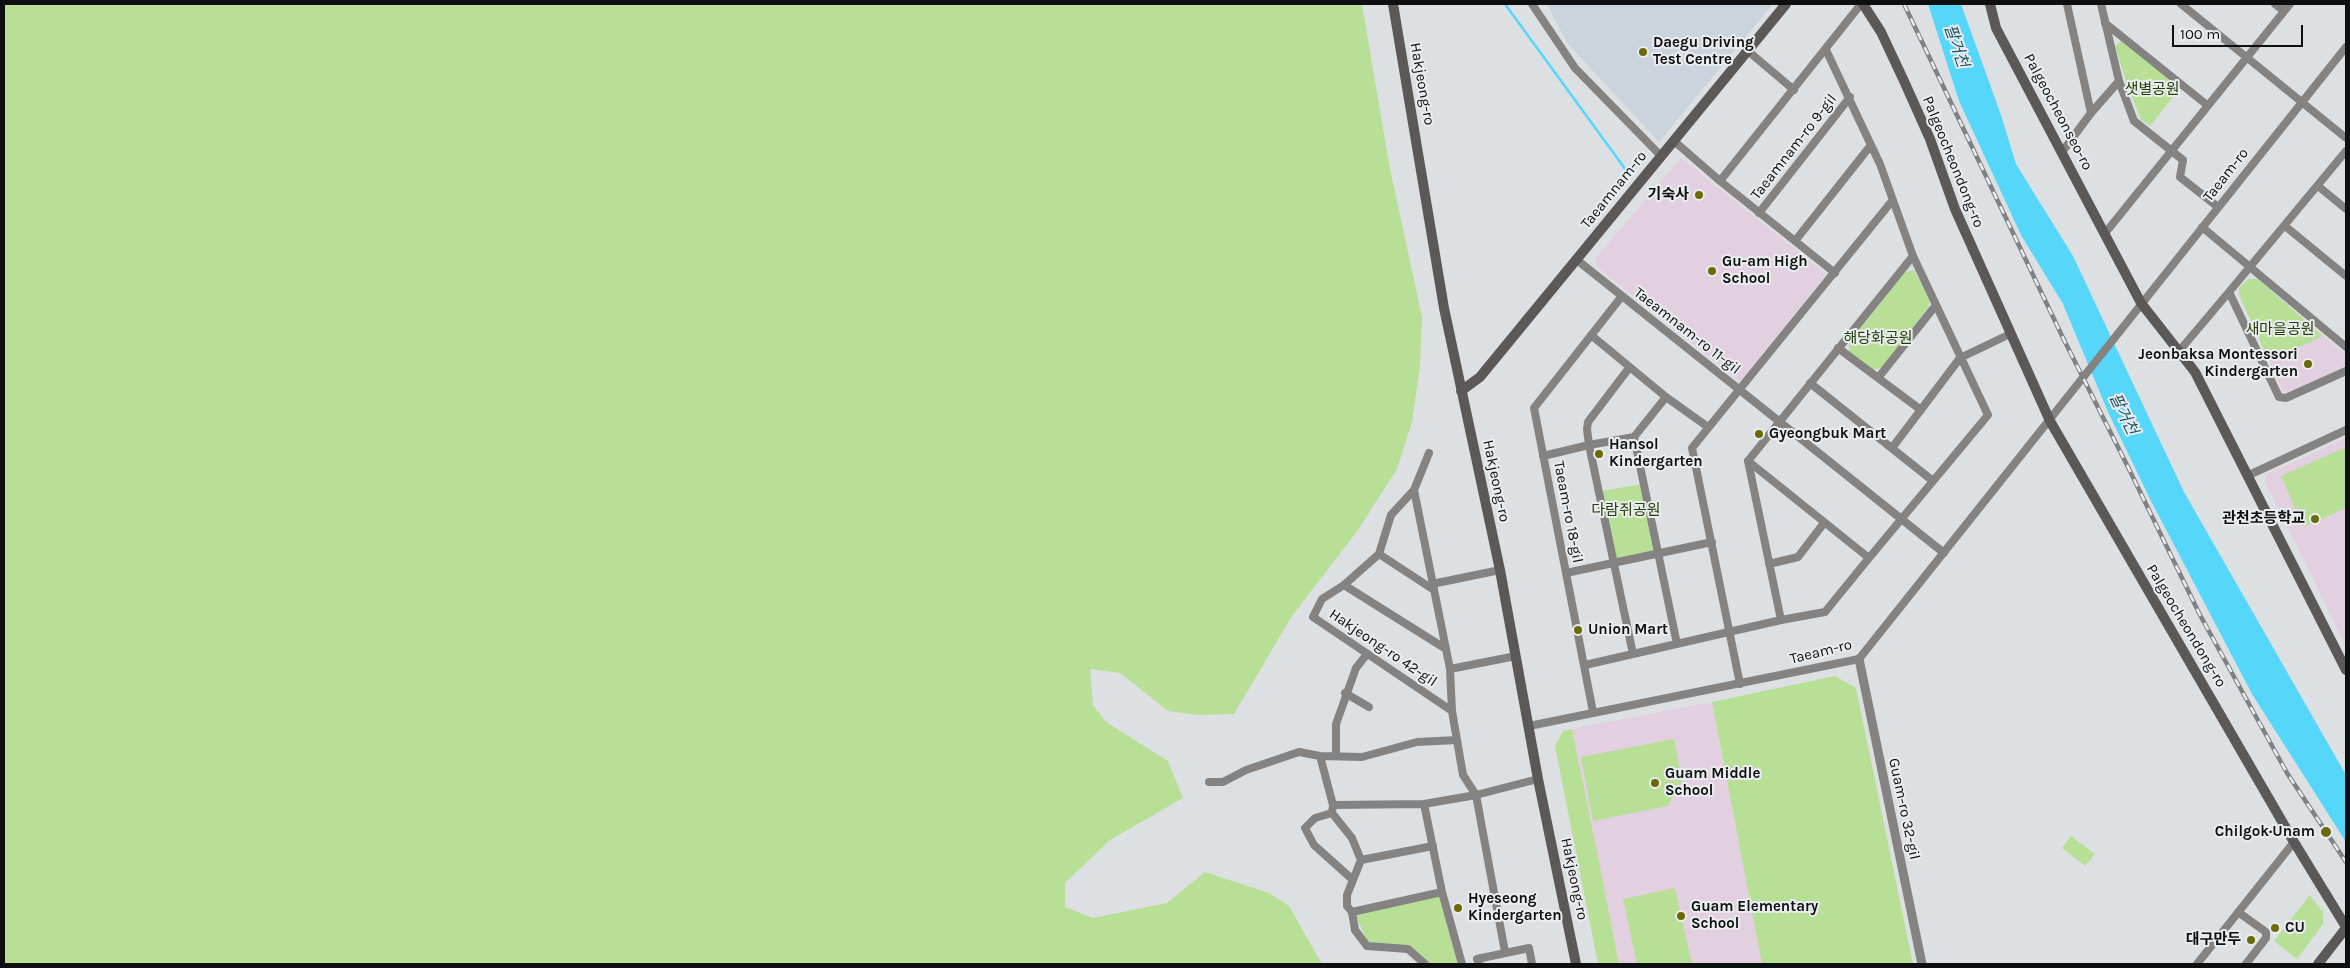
<!DOCTYPE html>
<html>
<head>
<meta charset="utf-8">
<style>
	body { margin:0 }
	#map { position:relative; width:2350px; height:968px; overflow:hidden; background:#dde0e3; font-family:Karla,sans-serif }
	canvas { display:block }
	.frame { position:absolute; inset:0; border:5px solid #0e0f10; pointer-events:none }
	.scale { position:absolute; left:2172px; top:25px; width:131px; height:22px; box-sizing:border-box; border:2px solid #0e0f10; border-top:0; padding-left:6px; font-size:15px; line-height:18px; white-space:nowrap; color:#0e0f10; -webkit-text-stroke:4px #eaedf0; paint-order:stroke }
</style>
</head>
<body>
<div id="map">
<canvas width="2350" height="968"></canvas>
<div class="frame"></div>
<div class="scale">100 m</div>
</div>
<script>
const g = document.querySelector('canvas').getContext('2d');
g.lineJoin = 'round';
function paint(path, color) { g.fillStyle = color; g.fill(path, 'evenodd'); }
const shape = rows => new Path2D(rows.map(r => 'M' + r).join(''));
function stroke(path, color, width, dash) { g.strokeStyle = color; g.lineWidth = width; g.lineCap = dash ? 'butt' : 'round'; g.setLineDash(dash || []); g.stroke(path); }
function write(font, color, halo, rows, align = 'center') {
  g.font = font + ' Karla,"Noto Sans KR",sans-serif'; g.lineWidth = 4; g.setLineDash([]); g.textBaseline = 'middle'; g.strokeStyle = halo; g.fillStyle = color; for (const [text, x, y, turn = 0] of rows) {
    g.save(); g.translate(x, y); g.rotate((+turn || 0) * Math.PI / 180); g.textAlign = isNaN(turn) ? turn : align; if (halo) g.strokeText(text, 0, 0); g.fillText(text, 0, 0); g.restore();
  }
}
const built = shape([
	[1547,4,1773,4,1659,142,1567,43]
]);
const education = shape([
	[1681,158,1826,274,1740,382,1597,267,1595,259],
	[2323,336,2346,355,2346,366,2288,394,2283,392,2269,361],
	[2346,438,2346,646,2265,482,2267,474],
	[1712,702,1762,964,1619,964,1572,729]
]);
const green = shape([
	[4,4,1362,4,1389,164,1422,317,1420,366,1412,422,1397,469,1358,530,1292,616,1234,714,1198,715,1168,711,1120,673,1090,669,1093,705,1106,722,1168,761,1183,798,1110,840,1065,883,1065,907,1093,918,1167,903,1205,872,1269,893,1289,906,1322,964,4,964],
	[2122,40,2181,87,2150,126,2141,120,2127,84,2115,46],
	[1914,270,1930,301,1928,308,1883,367,1873,370,1849,352,1849,343,1905,272],
	[2248,279,2258,279,2323,336,2269,361,2239,295,2239,288],
	[2346,447,2346,508,2303,527,2281,476],
	[1642,484,1655,550,1617,560,1602,491],
	[1835,676,1856,688,1913,964,1762,964,1712,702],
	[1572,729,1600,867,1619,964,1598,964,1555,746,1563,731],
	[1674,739,1682,781,1668,806,1593,821,1581,757],
	[2071,836,2095,854,2085,866,2062,848],
	[1675,888,1692,964,1637,964,1623,899],
	[1441,895,1458,962,1455,964,1425,964,1408,949,1369,944,1355,915],
	[2310,895,2323,912,2323,924,2297,959,2274,941]
]);
const water = shape([
	[1928,4,1961,4,2001,115,2016,164,2073,256,2184,492,2346,775,2346,842,2252,694,2150,499,2108,412,2063,304,2021,235,1959,101]
]);
const stream = shape([
	[1505,4,1631,177]
]);
const minor = shape([
	[1532,4,1575,68,1661,156],
	[2067,4,2091,113],
	[2101,4,2119,81,2134,121,2183,160,2180,177,2218,207],
	[2181,4,2346,138],
	[2275,4,2284,11],
	[2105,23,2207,105],
	[1826,50,1880,164,1913,256,1988,415,1869,558,1748,461,1913,256],
	[1748,51,1794,90],
	[1674,141,1720,181,1835,273],
	[2346,151,2229,292,2279,397,2286,398,2346,371],
	[2062,152,2091,113,2119,81],
	[1720,181,1861,4],
	[2318,186,2346,209],
	[1759,213,1850,97],
	[2285,226,2346,276],
	[2202,227,2346,347],
	[2106,232,2290,4],
	[1795,241,1871,145],
	[1577,260,1944,553],
	[1591,335,1666,397,1708,427],
	[1838,348,1921,410],
	[2180,350,2229,292],
	[1629,368,1588,422,1587,429,1589,445,1634,437],
	[1878,378,1936,305],
	[1810,383,1933,481],
	[1666,397,1634,437,1677,644],
	[1892,448,1960,358,2010,334],
	[1429,453,1414,490,1391,515,1379,554,1344,585,1322,599,1313,617,1452,711],
	[1543,456,1589,445,1633,654],
	[1748,461,1781,620],
	[2249,475,2346,430],
	[1414,490,1450,669,1452,711,1463,775,1476,795,1538,779],
	[1379,554,1434,590],
	[1769,564,1798,557,1824,523],
	[1566,573,1712,542],
	[1432,584,1500,570],
	[1344,585,1446,649],
	[1585,665,1781,620,1825,612,1869,558],
	[1450,669,1516,656],
	[1740,684,1692,448,1892,201],
	[1345,693,1369,707],
	[1593,712,1534,408,1622,296],
	[1529,726,1859,659,2346,47],
	[1336,756,1336,724,1356,668,1367,654],
	[1209,782,1223,782,1246,770,1299,752,1320,756],
	[1424,804,1333,805,1332,813,1352,838,1361,860,1433,846],
	[1333,805,1320,756,1362,757,1417,742,1457,740],
	[1332,813,1315,818,1305,828,1314,845,1353,880],
	[1361,860,1347,895,1347,906,1352,912,1442,892],
	[1352,912,1355,930,1367,946,1408,949,1425,964],
	[2238,912,2266,932,2266,938,2246,964],
	[1462,964,1442,892,1424,804,1476,795,1505,952],
	[1479,964,1477,959,1529,948,1532,964],
	[2197,964,2294,842]
]);
const tertiary = shape([
	[1859,659,1922,964]
]);
const secondary = shape([
	[1393,4,1444,308,1500,570,1538,779,1576,964],
	[1863,4,1881,32,1904,81,1930,139,1955,209,2050,421,2294,842,2346,927],
	[1990,4,1996,28,2141,303,2195,372,2346,670],
	[1461,391,1480,377,1786,4],
	[2318,964,2346,928]
]);
const rail = shape([
	[1904,4,2064,340,2128,467,2200,615,2287,773,2346,862]
]);
const markers = [
	[1643,52,5,"#6c6a06"],
	[1699,195,5,"#6c6a06"],
	[1712,271,5,"#6c6a06"],
	[2308,364,5,"#6c6a06"],
	[1759,434,5,"#6c6a06"],
	[1599,454,5,"#6c6a06"],
	[2315,519,5,"#6c6a06"],
	[1578,630,5,"#6c6a06"],
	[1655,783,5,"#6c6a06"],
	[2326,832,6,"#6c6a06"],
	[1458,908,5,"#6c6a06"],
	[1681,916,5,"#6c6a06"],
	[2275,928,5,"#6c6a06"],
	[2251,940,5,"#6c6a06"]
];
const poiNames = [
	["Daegu Driving",1653,43],
	["Test Centre",1653,60],
	["기숙사",1689,195,"right"],
	["Gu-am High",1722,262],
	["School",1722,279],
	["Jeonbaksa Montessori",2298,355,"right"],
	["Kindergarten",2298,372,"right"],
	["Gyeongbuk Mart",1769,434],
	["Hansol",1609,445],
	["Kindergarten",1609,462],
	["관천초등학교",2305,519,"right"],
	["Union Mart",1588,630],
	["Guam Middle",1665,774],
	["School",1665,791],
	["Chilgok·Unam",2315,832,"right"],
	["Hyeseong",1468,899],
	["Kindergarten",1468,916],
	["Guam Elementary",1691,907],
	["School",1691,924],
	["CU",2285,928],
	["대구만두",2241,940,"right"]
];
const streetNames = [
	["Hakjeong-ro",1422,84,80],
	["Palgeocheonseo-ro",2058,112,62],
	["Taeamnam-ro 9-gil",1794,147,-52],
	["Palgeocheondong-ro",1953,162,68],
	["Taeam-ro",2226,175,-52],
	["Taeamnam-ro",1614,190,-51],
	["Taeamnam-ro 11-gil",1687,331,38],
	["Hakjeong-ro",1496,481,78],
	["Taeam-ro 18-gil",1568,512,79],
	["Palgeocheondong-ro",2186,626,59],
	["Hakjeong-ro 42-gil",1383,648,34],
	["Taeam-ro",1821,652,-14],
	["Guam-ro 32-gil",1904,809,78],
	["Hakjeong-ro",1574,879,78]
];
const parkNames = [
	["샛별공원",2152,90],
	["새마을공원",2280,330],
	["해당화공원",1878,339],
	["다람쥐공원",1626,511]
];
const waterNames = [
	["팔거천",1956,46,71],
	["팔거천",2123,414,64]
];
paint(built, '#cbd4dc');
paint(education, '#e2cfdf');
paint(green, '#b8df96');
paint(water, '#56d7fa');
stroke(stream, '#56d7fa', 2.5);
stroke(minor, '#858382', 8);
stroke(tertiary, '#858382', 9);
stroke(secondary, '#5b5857', 10);
stroke(rail, '#7f8183', 4.5);
stroke(rail, '#eaedf0', 2.5, [8]);
for (const [x, y, r, color] of markers) { const dot = new Path2D(); dot.arc(x, y, r, 0, 2 * Math.PI); g.fillStyle = color; g.fill(dot); stroke(dot, '#eaedf0', 2); }
write('bold 15px', '#0e0f10', '#eaedf0', poiNames, 'left');
write('15px', '#0e0f10', '#eaedf0', streetNames);
write('15px', '#253f01', '#eaedf0', parkNames);
write('italic 16px', '#1c5261', '#eaedf0', waterNames);
</script>
</body>
</html>
